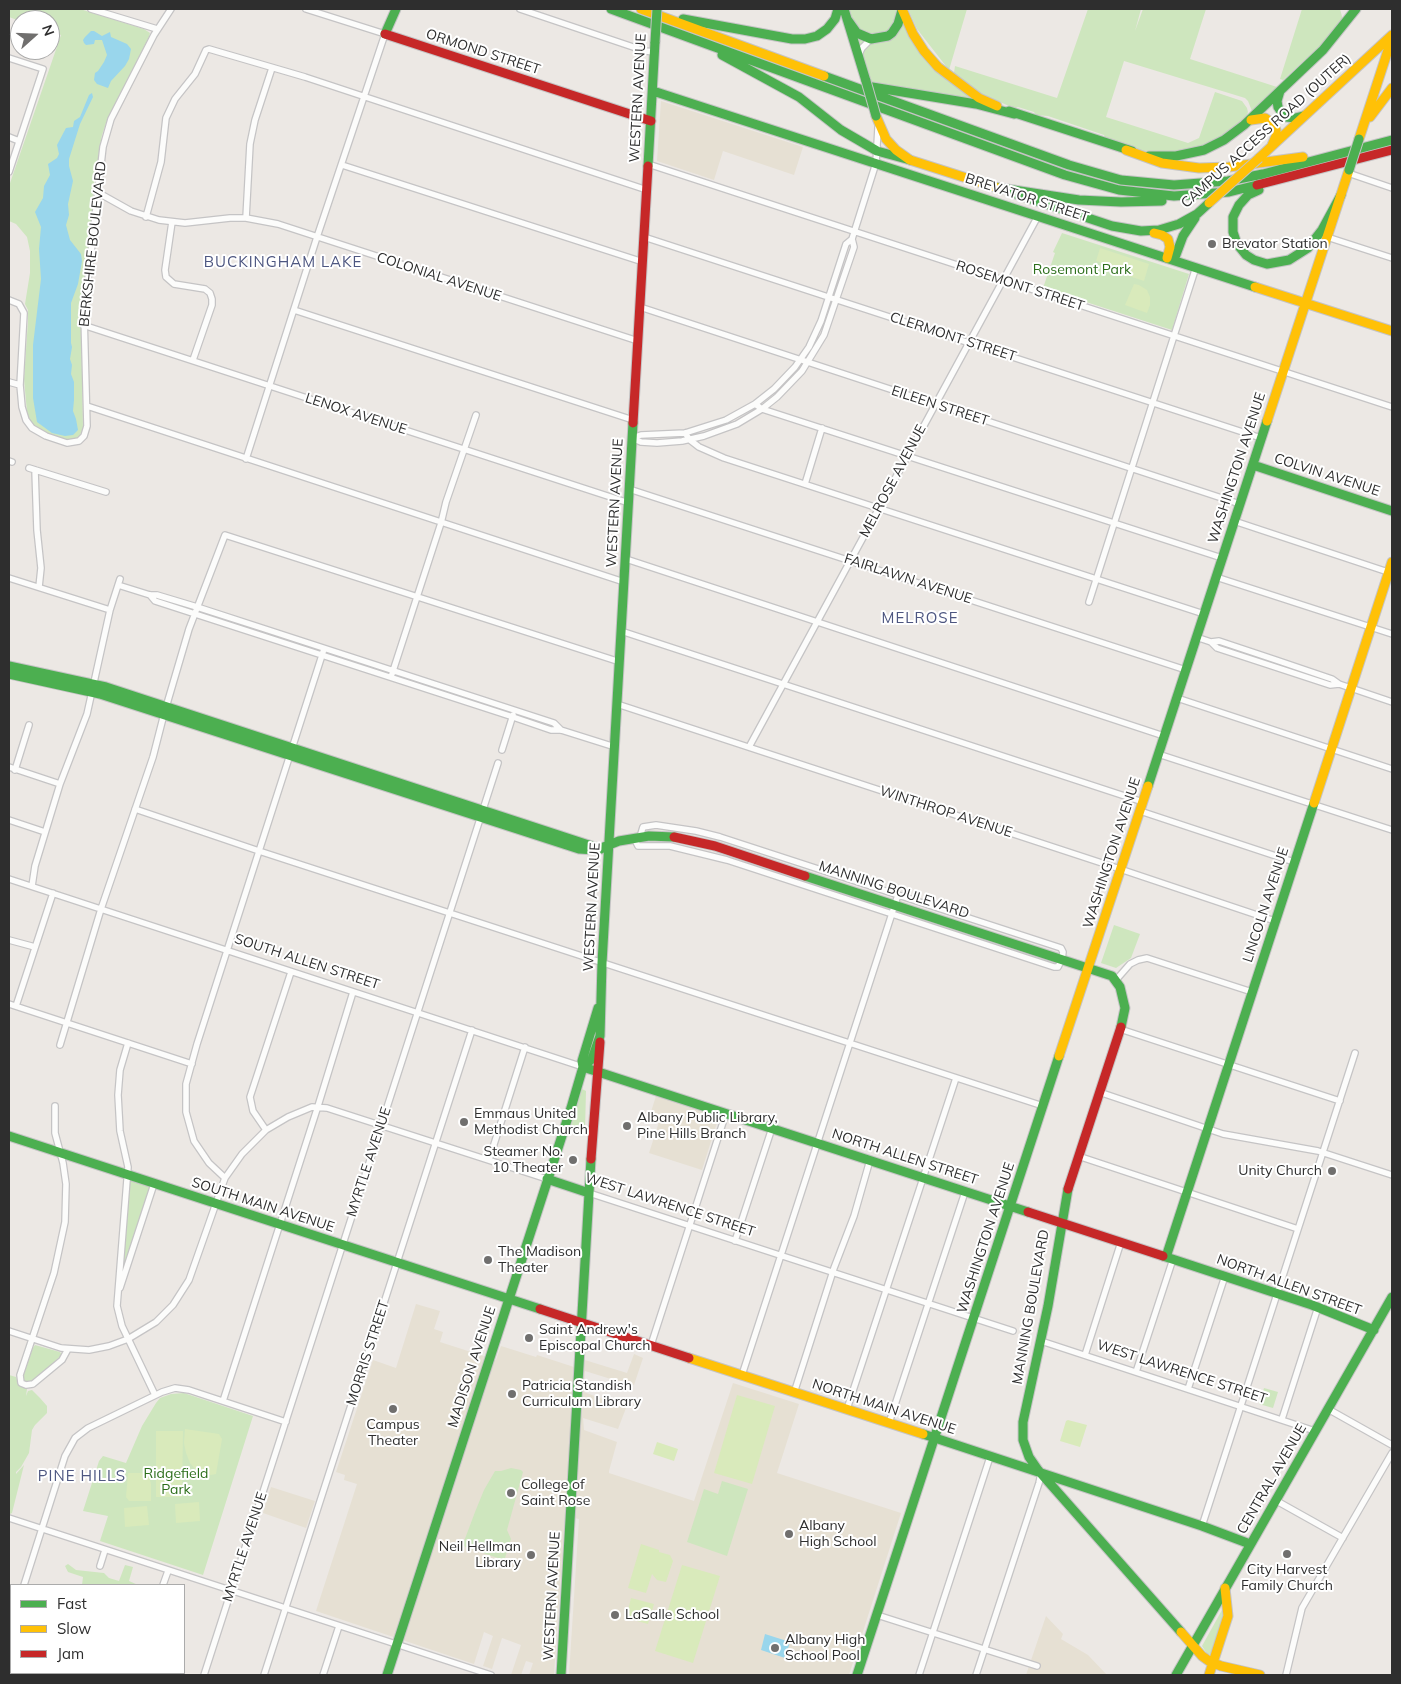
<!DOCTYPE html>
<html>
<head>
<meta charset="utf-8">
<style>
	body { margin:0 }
	#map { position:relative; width:1401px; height:1684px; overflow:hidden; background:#ece8e4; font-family:Mulish,sans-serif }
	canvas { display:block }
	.frame { position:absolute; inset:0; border:10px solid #2e2e2e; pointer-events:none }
	.legend { position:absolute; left:10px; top:1584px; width:175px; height:90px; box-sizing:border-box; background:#fff; border:1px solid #ababab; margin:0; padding:6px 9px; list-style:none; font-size:15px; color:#2e2e2e }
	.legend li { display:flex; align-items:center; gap:10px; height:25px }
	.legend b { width:25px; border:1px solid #ababab }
	.north { position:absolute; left:10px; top:10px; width:50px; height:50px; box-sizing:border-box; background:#fff; border:1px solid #ababab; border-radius:50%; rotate:70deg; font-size:14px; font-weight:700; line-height:20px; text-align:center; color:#2e2e2e }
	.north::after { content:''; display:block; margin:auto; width:18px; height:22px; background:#706f6e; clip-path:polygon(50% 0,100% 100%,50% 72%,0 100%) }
</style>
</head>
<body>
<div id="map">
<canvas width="1401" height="1684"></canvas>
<div class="frame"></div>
<ul class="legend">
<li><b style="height:6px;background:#4caf50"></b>Fast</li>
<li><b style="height:6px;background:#ffc107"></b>Slow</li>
<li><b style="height:6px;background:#c62828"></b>Jam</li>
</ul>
<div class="north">N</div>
</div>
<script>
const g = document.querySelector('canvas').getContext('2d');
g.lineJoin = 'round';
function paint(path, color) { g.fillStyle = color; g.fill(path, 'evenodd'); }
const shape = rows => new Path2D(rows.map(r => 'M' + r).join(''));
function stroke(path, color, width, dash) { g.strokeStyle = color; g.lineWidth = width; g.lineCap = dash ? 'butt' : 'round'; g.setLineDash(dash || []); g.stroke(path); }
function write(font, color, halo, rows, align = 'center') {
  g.font = font + ' Mulish,sans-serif'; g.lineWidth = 4; g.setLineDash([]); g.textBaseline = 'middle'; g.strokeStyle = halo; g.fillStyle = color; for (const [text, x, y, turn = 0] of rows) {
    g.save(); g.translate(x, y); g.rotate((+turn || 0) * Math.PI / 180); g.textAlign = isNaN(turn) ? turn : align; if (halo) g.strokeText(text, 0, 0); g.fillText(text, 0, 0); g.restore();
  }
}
const education = shape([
	[661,101,803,147,794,175,723,151,714,180,657,161],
	[656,1096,719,1116,702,1170,649,1153,659,1122,649,1118],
	[416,1304,440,1311,434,1329,443,1332,440,1342,496,1360,501,1346,536,1357,537,1355,574,1367,575,1357,627,1373,634,1354,643,1358,634,1385,614,1380,585,1371,584,1392,626,1408,618,1429,583,1418,584,1430,617,1442,609,1471,609,1473,694,1501,733,1383,799,1404,777,1473,901,1513,849,1675,569,1675,579,1519,565,1516,554,1675,529,1675,533,1663,526,1661,521,1675,511,1675,521,1645,502,1638,492,1669,483,1666,493,1636,484,1632,474,1664,316,1611,357,1484,344,1480,345,1475,336,1472,373,1360,396,1368],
	[271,1487,315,1501,306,1528,263,1513],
	[1046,1616,1063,1634,1061,1639,1088,1655,1107,1675,1026,1675]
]);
const green = shape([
	[9,9,80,9,144,29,150,33,149,37,106,123,102,135,94,183,89,254,81,315,83,428,80,435,74,440,58,438,43,431,31,423,27,412,24,379,28,321,28,310,25,304,30,273,30,251,27,237,16,224,9,221,9,186,61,35,50,31,50,20,20,21,9,17],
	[844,9,902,9,921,50,975,100,870,83],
	[908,9,967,9,949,70,917,29],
	[1088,9,1141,9,1135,31,1143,9,1206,9,1190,59,1277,87,1252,111,1248,101,1245,98,1124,61,1106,117,1188,143,1199,138,1215,92,1242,101,1247,108,1248,112,1244,125,1204,150,1162,157,1106,140,1104,135,1048,116,1036,115,1034,112,1018,107,1014,108,981,94,969,86,954,73,955,66,1057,98],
	[1302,9,1340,9,1343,20,1321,45,1283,80,1280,79],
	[1062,233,1189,274,1172,330,1043,288,1055,253,1053,252],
	[1114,925,1140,934,1131,958,1116,968,1101,963],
	[582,1089,586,1091,585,1130,571,1126],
	[130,1180,149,1186,150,1188,123,1267],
	[35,1345,60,1352,62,1355,32,1382,27,1383,24,1381,23,1374,33,1348],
	[9,1375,16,1377,18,1383,27,1389,26,1396,28,1391,32,1390,40,1398,47,1406,47,1413,35,1425,32,1430,29,1453,21,1467,16,1472,16,1474,24,1465,12,1513,10,1514,9,1513],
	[1264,1388,1278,1392,1273,1408,1259,1404],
	[184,1393,253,1416,203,1575,100,1541,108,1516,83,1511,99,1461,103,1456,126,1463,142,1426,156,1403,160,1398,171,1394],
	[511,1468,521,1470,523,1472,507,1530,511,1539,505,1558,501,1559,465,1547,463,1544,475,1512,484,1490,495,1471,501,1471],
	[722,1481,748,1489,727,1556,687,1542,704,1489,718,1494],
	[68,1564,76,1570,104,1573,109,1578,119,1581,125,1565,133,1567,129,1581,138,1585,82,1585,83,1577,68,1572,65,1566],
	[1222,1610,1224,1611,1223,1617,1211,1653,1208,1655,1202,1646]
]);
const pitch = shape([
	[1100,248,1149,264,1144,281,1120,273,1121,269,1096,261],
	[1134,284,1139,285,1147,290,1150,297,1150,305,1147,313,1125,305],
	[737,1395,775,1406,752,1484,714,1473],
	[1068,1420,1087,1425,1080,1447,1060,1441,1066,1421],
	[185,1429,219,1434,222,1439,216,1474,211,1475,203,1473,195,1469,190,1463,186,1453,184,1443],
	[156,1431,183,1431,182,1497,156,1497],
	[657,1442,678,1449,674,1461,653,1454],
	[128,1473,142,1473,149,1476,151,1484,151,1501,129,1501,126,1497],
	[199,1502,200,1521,176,1523,175,1504],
	[147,1506,149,1525,125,1527,124,1508],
	[641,1544,659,1550,659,1552,670,1555,673,1561,666,1582,657,1580,652,1574,646,1593,628,1588],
	[682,1565,720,1576,693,1663,655,1651],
	[631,1598,654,1604,648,1624,626,1618]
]);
const water = shape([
	[91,31,94,31,102,36,110,32,111,37,127,44,131,49,129,59,125,66,111,81,108,88,97,84,94,80,95,73,98,71,104,62,107,55,102,40,95,40,94,44,86,45,84,43,83,40,85,37],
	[92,93,93,97,80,124,69,159,69,166,73,181,68,204,69,215,66,225,70,240,81,254,82,261,78,284,71,303,71,343,72,347,70,359,72,365,71,374,74,382,74,400,73,411,76,419,78,430,73,435,65,436,52,433,37,422,33,398,33,345,41,279,39,249,41,227,35,212,43,198,44,186,50,175,48,164,57,158,59,154,57,145,66,128,73,127,74,121,80,117,89,95],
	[765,1634,790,1642,785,1658,761,1650]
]);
const street = shape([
	[91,9,157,29],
	[520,9,645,51,655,52],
	[858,56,862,48,871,39],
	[9,58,43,69,9,172],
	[9,137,19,141],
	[648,164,1392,407],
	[342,165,643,262],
	[1348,173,1392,188],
	[97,192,131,211,159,220,185,223,230,218,246,218,278,224,638,341],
	[146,217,161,162,166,118,175,99,195,74,206,50,209,49,305,77,647,190],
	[246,218,250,144,255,120,272,68],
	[172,222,165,270,166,277,174,284,205,289,210,293,212,299,212,305,193,360],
	[644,237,1261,438],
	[1327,237,1392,258],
	[9,300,19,304,24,313,20,385,22,407,26,420,32,428,46,436,67,443,79,441,84,436,87,426,84,314,103,147,111,119,154,35,171,9],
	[640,307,1240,504],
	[294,310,633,420],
	[83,325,629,503],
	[9,382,20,385],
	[755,404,762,409,1222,558],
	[87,406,624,582],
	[685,433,690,440,699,447,724,458,1204,614],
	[632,438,641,435,685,433,726,420,755,404,774,389,795,367,809,347,821,321,846,244,852,239,876,163,878,128],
	[632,438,641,442,657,443,682,441,704,436,737,424,762,409,777,397,802,371,824,335,854,247,852,239],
	[246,459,317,237,385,34,306,9],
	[9,461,12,462],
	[29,468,106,492],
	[35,470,37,530,41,568,39,587],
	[805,484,822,428],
	[629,489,1186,670],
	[1234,521,1391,573],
	[626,559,1164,736],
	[1216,577,1392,634],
	[9,578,110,610],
	[118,585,150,595,157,595,197,607,262,628,554,723,561,730],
	[150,595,155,601,513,717,551,730,561,730,615,747],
	[1089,602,1196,267],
	[621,631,1143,802],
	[1196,637,1211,642,1217,648,1330,685,1339,684],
	[1211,642,1219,641,1276,660,1332,679,1339,684,1392,702],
	[392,674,441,523,446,502,476,415],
	[1177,698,1392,769],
	[617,704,1111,866,1275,921],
	[749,747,1038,216],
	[502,750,513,715],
	[1158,754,1392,830],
	[9,767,60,784],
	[15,770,29,725],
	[135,809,259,851,1043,1106],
	[1140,811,1294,862],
	[9,820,45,832],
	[634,838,638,846,670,846,727,860,1054,967,1058,967,1062,959,1063,952,1061,948,720,837,696,831,656,825,643,827,640,837],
	[9,879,583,1067],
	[32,886,35,866,60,784,87,714,110,610,120,579],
	[9,940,35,947],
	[1116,980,1130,964,1138,960,1147,958,1252,992],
	[9,1004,192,1064],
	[16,1006,53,893],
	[1120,1029,1340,1101],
	[128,1043,120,1070,118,1095,120,1131,128,1167,117,1306,122,1326,155,1395],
	[60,1045,101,909,153,757,164,714,189,629,225,535,620,662],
	[1099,1092,1223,1134,1318,1151,1392,1175],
	[55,1106,55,1133,63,1163,66,1184,65,1222,54,1273,20,1375,21,1383,26,1385,33,1384,62,1360,68,1349],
	[266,1130,253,1111,250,1097,291,972],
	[1078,1156,1298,1229],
	[489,1160,525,1047],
	[225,1178,209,1163,194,1141,186,1112,186,1084,197,1044,324,649],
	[589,1193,1013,1331],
	[735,1241,772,1128],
	[120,1288,154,1184],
	[9,1331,61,1348,89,1350,109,1346,128,1339,156,1322,173,1305,189,1280,221,1189,225,1178,242,1154,266,1130,288,1117,312,1107,327,1108,547,1179],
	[1041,1341,1315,1431],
	[651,1345,726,1113],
	[1085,1355,1121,1242],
	[1136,1372,1173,1259],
	[742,1375,898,895],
	[1188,1389,1225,1276],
	[794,1393,834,1268,854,1216,870,1160],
	[223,1401,318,1106,353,992],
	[847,1409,956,1078],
	[1328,1409,1392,1445],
	[1282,1419,1318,1307],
	[889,1423,965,1192],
	[1275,1500,1343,1538],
	[9,1518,491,1675],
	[1202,1526,1355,1053],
	[100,1566,105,1550],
	[24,1585,65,1456,75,1438,88,1428,162,1392,175,1388,189,1390,286,1422],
	[163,1585,168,1571],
	[877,1615,1037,1666],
	[9,1631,11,1624],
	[64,1675,65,1673],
	[135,1675,135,1673],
	[204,1675,498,763],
	[264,1675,472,1030],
	[323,1675,339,1626],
	[919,1675,990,1457],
	[976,1675,1039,1483,1041,1473],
	[1286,1675,1302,1608,1392,1453]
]);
const fast = shape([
	[611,9,1065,175,1119,190,1174,196,1229,192,1257,185],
	[844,9,866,81],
	[683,19,792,39,805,39,817,36,827,29,835,19,838,9],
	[847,19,857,33,871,39,888,36,892,33,898,24,902,10],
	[385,34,396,9],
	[722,55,799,97,841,130,877,151,910,160],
	[824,76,1069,165,1121,180,1174,185,1228,181,1263,174,1392,140],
	[866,86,976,104,1014,114],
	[653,91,1255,287],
	[1280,91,1277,101,1278,107,1282,113,1286,117,1295,118,1303,116],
	[1009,111,1132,151],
	[1149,156,1176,156,1204,150,1224,140,1244,125,1323,50,1356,9],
	[648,166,655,42],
	[994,187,1079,200,1121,202,1162,201],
	[1259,190,1248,195,1239,205,1233,217,1233,232,1237,244,1246,255,1254,260,1267,264,1289,260,1308,248,1322,230,1341,195],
	[1013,193,1112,226,1141,231,1159,230,1179,224,1197,214,1209,203],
	[1174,260,1183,236,1195,218],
	[1253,465,1392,511],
	[9,666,106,687,601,849],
	[9,674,100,694,579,849,596,850,619,841,649,836,674,837],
	[1148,786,1267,421],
	[805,876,1112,976,1120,987,1125,1008,1121,1027],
	[583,1067,1028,1212],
	[583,1067,592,1059,600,1036,602,963,633,423],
	[9,1136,540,1309],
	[547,1179,589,1193],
	[1068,1189,1048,1306,1023,1422,1023,1440,1029,1457,1038,1470,1181,1632],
	[1163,1256,1312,1305,1374,1330],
	[1166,1257,1314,803],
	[923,1434,1202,1526,1250,1544],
	[387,1675,571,1108,583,1067,582,1061,598,1008],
	[561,1675,591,1159],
	[857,1675,1059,1056],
	[1176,1675,1392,1297]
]);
const slow = shape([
	[641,9,824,76],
	[902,9,913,34,924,51,938,67,979,98,997,106],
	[876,116,886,139,896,150,910,160,1001,189],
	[1370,117,1392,88],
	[1251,120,1265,118,1272,123,1276,130,1276,136,1272,145],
	[1359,139,1392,38],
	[1126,150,1162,163,1199,168,1229,167,1303,157],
	[1259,158,1392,35],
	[1154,233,1162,235,1168,239,1170,247,1167,258],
	[1255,287,1392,331],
	[1267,421,1349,170],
	[1314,803,1392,562],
	[1059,1056,1148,786],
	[689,1358,923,1434],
	[1181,1632,1202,1656,1209,1661,1221,1666,1260,1675],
	[1209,1675,1228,1616,1225,1588]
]);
const jam = shape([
	[385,34,651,121],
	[1257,185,1392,150],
	[633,423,648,166],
	[674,837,715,846,805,876],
	[591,1159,600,1042],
	[1068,1189,1121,1027],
	[1028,1212,1163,1256],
	[540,1309,689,1358]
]);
const fastBridge = shape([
	[655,42,657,9],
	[866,81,876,116],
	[1349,170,1359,139]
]);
const slowBridge = shape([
	[1209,203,1259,158]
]);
const markers = [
	[1212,244,5,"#706f6e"],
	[464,1122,5,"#706f6e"],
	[627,1126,5,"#706f6e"],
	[573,1160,5,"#706f6e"],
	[1332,1171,5,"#706f6e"],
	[488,1260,5,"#706f6e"],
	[529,1338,5,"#706f6e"],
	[512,1394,5,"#706f6e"],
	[393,1409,5,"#706f6e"],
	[511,1493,5,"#706f6e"],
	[789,1534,5,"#706f6e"],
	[1287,1554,5,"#706f6e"],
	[531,1555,5,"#706f6e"],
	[615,1615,5,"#706f6e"],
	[775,1648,5,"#706f6e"]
];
const streetNames = [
	["ORMOND STREET",483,52,18],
	["WESTERN AVENUE",638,98,-87],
	["CAMPUS ACCESS ROAD (OUTER)",1266,131,-42],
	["BREVATOR STREET",1027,198,18],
	["BERKSHIRE BOULEVARD",93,244,-84],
	["COLONIAL AVENUE",439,277,18],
	["ROSEMONT STREET",1020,286,18],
	["CLERMONT STREET",953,337,18],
	["EILEEN STREET",940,406,18],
	["LENOX AVENUE",356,414,18],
	["WASHINGTON AVENUE",1237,468,-72],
	["COLVIN AVENUE",1327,475,18],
	["MELROSE AVENUE",893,481,-62],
	["WESTERN AVENUE",615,503,-87],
	["FAIRLAWN AVENUE",908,579,18],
	["WINTHROP AVENUE",946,812,18],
	["WASHINGTON AVENUE",1112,853,-72],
	["MANNING BOULEVARD",894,890,18],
	["LINCOLN AVENUE",1266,905,-72],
	["WESTERN AVENUE",592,907,-87],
	["SOUTH ALLEN STREET",307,962,18],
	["NORTH ALLEN STREET",905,1157,18],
	["MYRTLE AVENUE",369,1162,-72],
	["SOUTH MAIN AVENUE",263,1205,18],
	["WEST LAWRENCE STREET",670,1205,18],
	["WASHINGTON AVENUE",986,1238,-72],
	["NORTH ALLEN STREET",1289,1285,20],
	["MANNING BOULEVARD",1031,1307,-80],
	["MORRIS STREET",368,1353,-72],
	["MADISON AVENUE",472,1367,-72],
	["WEST LAWRENCE STREET",1182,1372,18],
	["NORTH MAIN AVENUE",884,1407,18],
	["CENTRAL AVENUE",1272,1479,-60],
	["MYRTLE AVENUE",245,1547,-72],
	["WESTERN AVENUE",552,1596,-87]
];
const poiNames = [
	["Brevator Station",1222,244],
	["Emmaus United",474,1114],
	["Methodist Church",474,1130],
	["Albany Public Library,",637,1118],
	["Pine Hills Branch",637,1134],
	["Steamer No.",563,1152,"right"],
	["10 Theater",563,1168,"right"],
	["Unity Church",1322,1171,"right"],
	["The Madison",498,1252],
	["Theater",498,1268],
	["Saint Andrew's",539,1330],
	["Episcopal Church",539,1346],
	["Patricia Standish",522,1386],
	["Curriculum Library",522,1402],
	["Campus",393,1425,"center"],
	["Theater",393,1441,"center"],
	["College of",521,1485],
	["Saint Rose",521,1501],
	["Albany",799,1526],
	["High School",799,1542],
	["Neil Hellman",521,1547,"right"],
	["Library",521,1563,"right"],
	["City Harvest",1287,1570,"center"],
	["Family Church",1287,1586,"center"],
	["LaSalle School",625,1615],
	["Albany High",785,1640],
	["School Pool",785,1656]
];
const parkNames = [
	["Rosemont Park",1082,270],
	["Ridgefield",176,1474],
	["Park",176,1490]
];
const neighbourhoodNames = [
	["BUCKINGHAM LAKE",283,262],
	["MELROSE",920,618],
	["PINE HILLS",82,1476]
];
paint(education, '#e6e0d3');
paint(green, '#cee6be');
paint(pitch, '#d9eabb');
paint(water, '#99d6ec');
stroke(street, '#c5c4c5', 8);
stroke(fast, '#c5c4c5', 11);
stroke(slow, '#c5c4c5', 11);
stroke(jam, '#c5c4c5', 11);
stroke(street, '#fcfcfb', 5.5);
stroke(fast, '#4caf50', 9);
stroke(slow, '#ffc107', 9);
stroke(jam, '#c62828', 9);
stroke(fastBridge, '#c5c4c5', 11, []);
stroke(slowBridge, '#c5c4c5', 11, []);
stroke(fastBridge, '#4caf50', 9);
stroke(slowBridge, '#ffc107', 9);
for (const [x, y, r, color] of markers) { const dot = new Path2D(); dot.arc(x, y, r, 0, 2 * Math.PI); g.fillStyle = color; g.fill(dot); stroke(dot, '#fff', 2); }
write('14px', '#2e2e2e', '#fff', streetNames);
write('14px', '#2e2e2e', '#fff', poiNames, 'left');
write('14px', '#2c6e1b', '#fff', parkNames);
g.letterSpacing = '1px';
write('15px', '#4d5680', '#fff', neighbourhoodNames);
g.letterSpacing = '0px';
</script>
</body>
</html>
